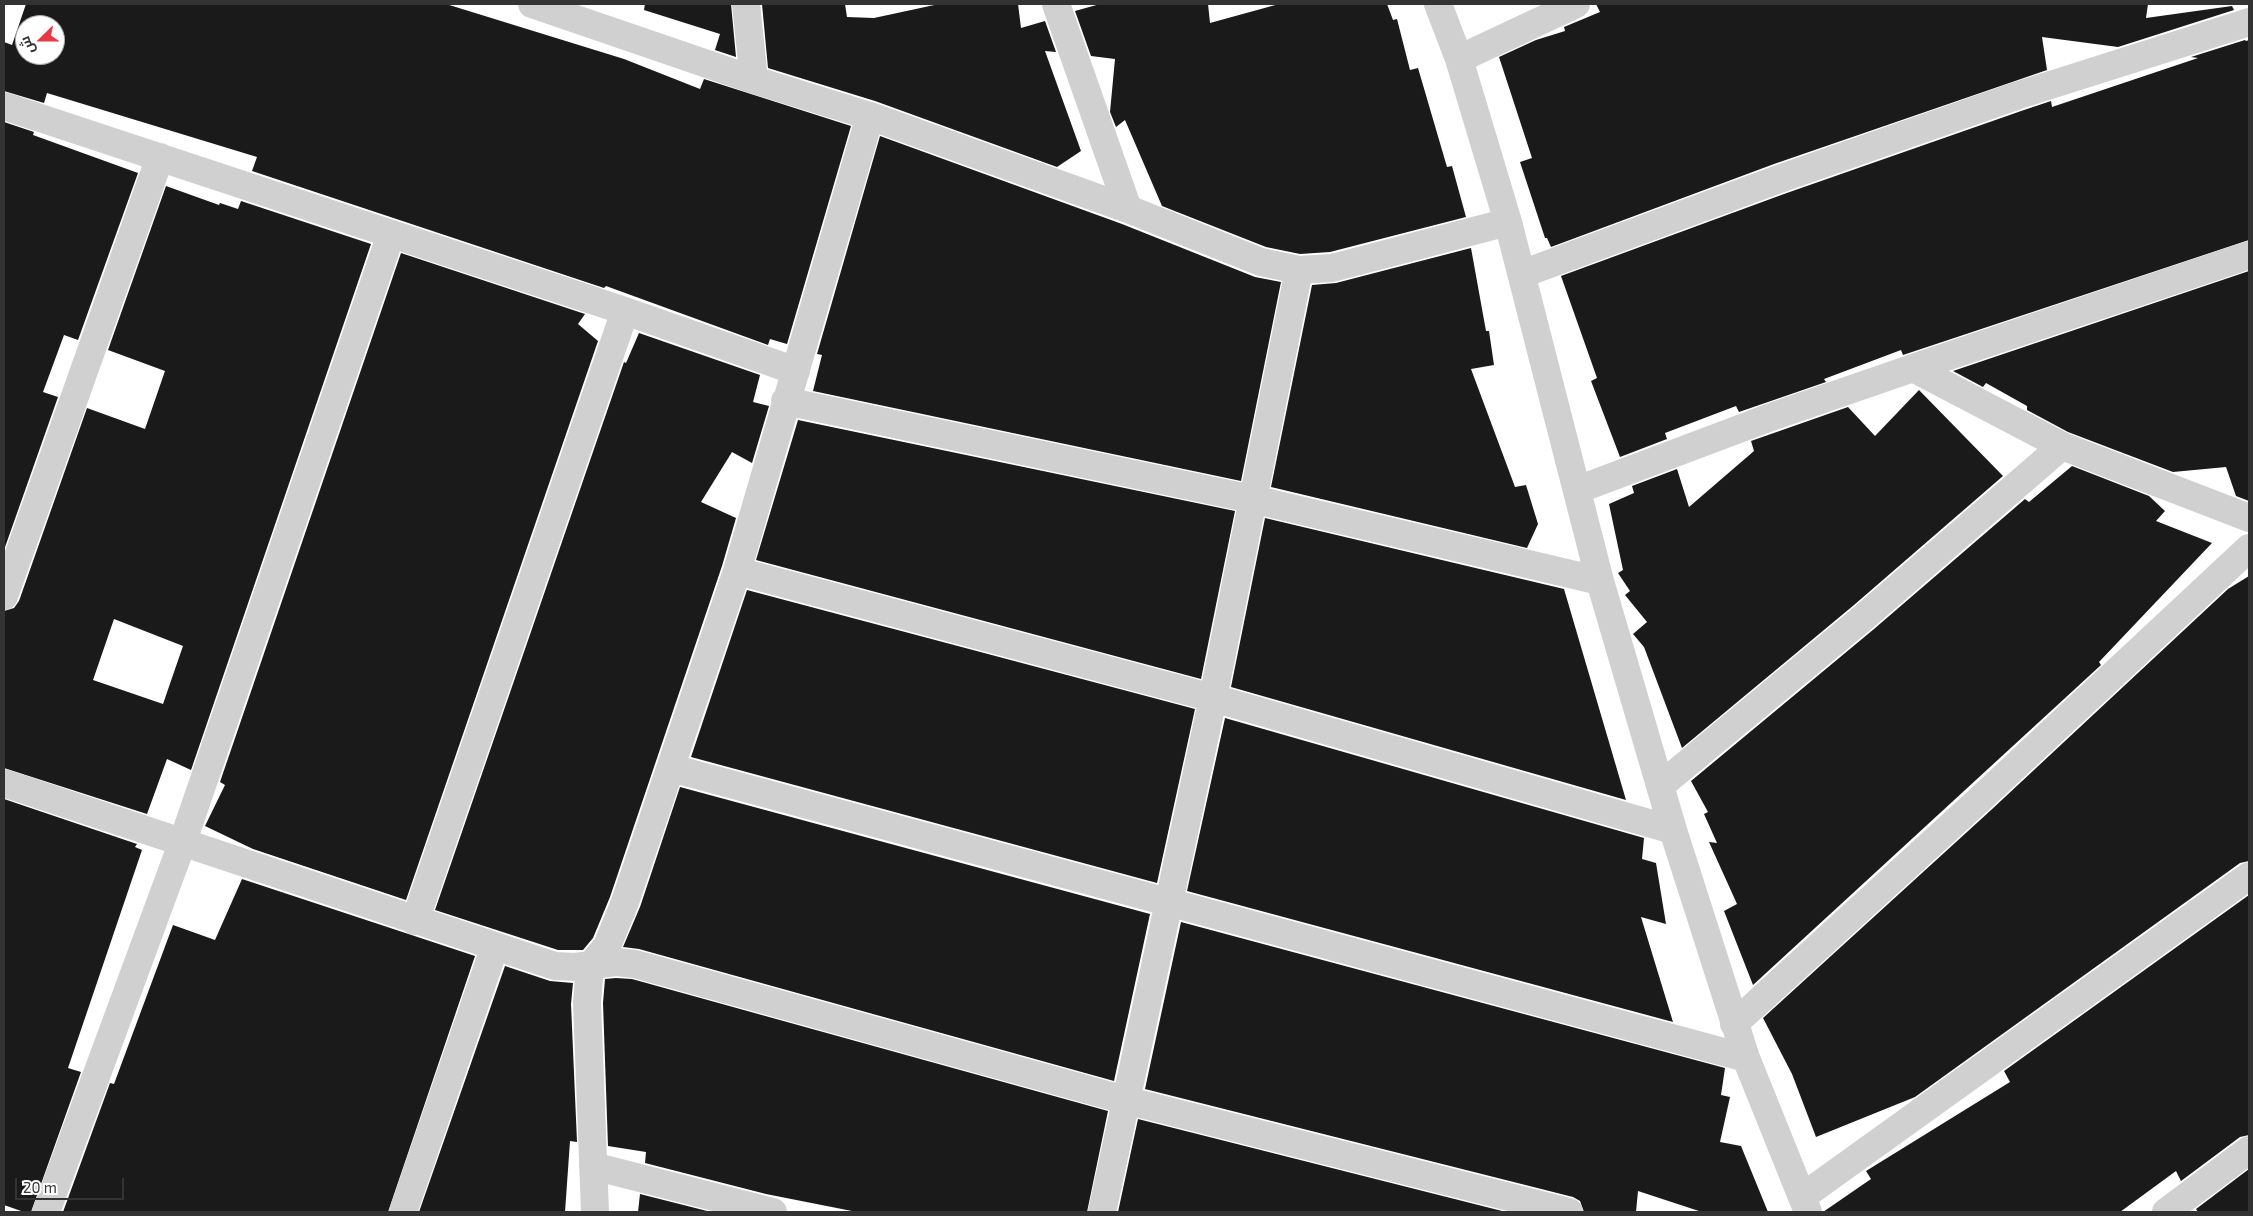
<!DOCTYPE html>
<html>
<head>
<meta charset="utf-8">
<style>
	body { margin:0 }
	#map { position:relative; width:2253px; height:1216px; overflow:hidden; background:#fff; font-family:"Exo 2",Cairo,sans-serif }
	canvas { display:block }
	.frame { position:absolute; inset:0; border:5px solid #333; pointer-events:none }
	.north { position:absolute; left:15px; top:15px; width:50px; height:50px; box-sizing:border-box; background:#fff; border:1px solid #adadad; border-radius:50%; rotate:248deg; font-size:14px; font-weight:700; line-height:20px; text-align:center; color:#333 }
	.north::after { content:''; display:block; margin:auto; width:18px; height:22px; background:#e63946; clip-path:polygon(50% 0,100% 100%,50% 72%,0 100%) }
	.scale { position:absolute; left:15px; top:1178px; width:109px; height:22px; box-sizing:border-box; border:2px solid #333; border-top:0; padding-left:6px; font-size:15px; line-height:18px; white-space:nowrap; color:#333; -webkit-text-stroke:4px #fff; paint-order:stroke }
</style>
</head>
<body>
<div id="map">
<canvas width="2253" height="1216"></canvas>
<div class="frame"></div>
<div class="north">ش</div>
<div class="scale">20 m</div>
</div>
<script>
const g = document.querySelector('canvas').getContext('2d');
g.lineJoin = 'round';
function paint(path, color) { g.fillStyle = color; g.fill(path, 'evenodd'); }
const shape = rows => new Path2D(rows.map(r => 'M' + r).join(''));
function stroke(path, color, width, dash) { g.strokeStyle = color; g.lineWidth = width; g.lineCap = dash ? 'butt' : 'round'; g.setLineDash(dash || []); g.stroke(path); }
const building = shape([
	[26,4,446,4,624,59,700,89,704,79,851,126,787,344,770,339,768,345,606,286,604,288,252,171,257,157,47,93,44,103,4,91,4,42,12,45],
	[25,25,55,25,55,55,25,55],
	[645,4,731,4,736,57,715,50,720,34,644,10],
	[762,4,845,4,847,17,874,18,939,4,1018,4,1021,28,1045,21,1056,52,1045,51,1081,151,1057,167,875,101,768,68],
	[1100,4,1208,4,1210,23,1279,4,1387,4,1393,20,1397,19,1410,70,1418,68,1447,167,1452,166,1466,217,1330,252,1300,254,1266,247,1162,206,1125,120,1116,127,1110,112,1115,59,1091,56,1075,11],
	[1596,4,2148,4,2146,18,2232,6,2234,10,2118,47,2042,37,2047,70,1774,164,1551,247,1547,238,1545,238,1520,162,1532,158,1499,57,1536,40,1565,31,1564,27,1600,12],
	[2245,40,2246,41,2249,40,2249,240,1903,355,1901,350,1824,379,1826,382,1739,412,1736,406,1665,433,1667,439,1620,457,1591,381,1597,378,1561,276,1784,194,2024,110,2051,101,2052,107,2198,58,2191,57],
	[4,122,34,132,33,135,138,173,78,340,64,335,43,392,58,397,4,550],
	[880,136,1122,224,1255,277,1281,282,1241,481,813,391,822,355,817,354],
	[166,186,219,205,220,203,238,209,241,201,371,244,191,770,167,759,147,814,4,768,4,611,14,608,19,601,87,408,145,429,165,371,108,350],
	[114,619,183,646,163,704,93,680],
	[1471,248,1486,331,1489,331,1494,365,1471,369,1515,487,1526,485,1538,524,1527,548,1271,487,1312,285,1336,283],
	[401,253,585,314,578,324,598,341,406,900,253,849,205,826,225,785,220,782],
	[2249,271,2249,501,2236,496,2226,467,2173,472,2068,432,2027,410,2027,406,1986,383,1983,387,1953,371],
	[639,333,760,375,753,402,769,406,752,463,732,452,701,502,736,518,722,566,610,897,593,938,583,950,558,950,435,910,624,362,626,363],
	[1919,390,2003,476,1854,605,1682,748,1644,647,1633,634,1647,622,1625,595,1630,591,1618,573,1623,570,1609,504,1634,493,1632,486,1677,469,1689,507,1754,451,1751,441,1848,407,1875,436],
	[798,420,1235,511,1201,679,756,560],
	[2072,466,2149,496,2165,511,2156,521,2212,543,2099,662,2101,665,1753,985,1724,911,1737,904,1709,842,1717,843,1704,814,1708,812,1691,781,1874,629,2025,499,2029,502],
	[1265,518,1564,589,1626,800,1231,687],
	[2249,576,2249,861,2240,863,1915,1097,1816,1137,1792,1074,1763,1018,1990,811,2228,589],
	[747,590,1195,709,1157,883,691,757],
	[1225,718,1644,838,1642,859,1656,863,1666,924,1641,917,1673,1022,1187,891],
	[680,787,1150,914,1114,1081,639,949,623,947,640,907],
	[4,799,137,844,135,847,142,850,68,1068,81,1072,31,1212,24,1212,4,1205],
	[242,879,475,956,388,1212,63,1212,110,1083,114,1084,173,925,215,940],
	[2249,895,2249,1135,2240,1137,2181,1181,2176,1171,2120,1212,1823,1212,1871,1179,1866,1171,2010,1082,2004,1071],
	[1181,922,1725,1068,1721,1095,1730,1097,1720,1142,1741,1146,1768,1212,1702,1212,1638,1191,1636,1212,1584,1212,1580,1201,1573,1197,1145,1089],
	[505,966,550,981,573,983,571,1004,577,1142,570,1141,565,1212,419,1212],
	[616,978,632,979,1108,1111,1087,1212,857,1212,766,1194,645,1163,646,1152,608,1146,603,1003,605,979],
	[1138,1119,1506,1212,1118,1212],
	[2249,1169,2249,1212,2198,1212,2196,1209],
	[640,1194,711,1212,638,1212]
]);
const minor = shape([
	[532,4,754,80,870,116,1128,209,1261,262,1299,270,1332,268,1508,222],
	[746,4,754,80],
	[1056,4,1128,209],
	[1438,4,1459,59,1508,222,1600,581,1673,830,1746,1058,1808,1212],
	[1459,59,1576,4],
	[4,106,625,311,796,371],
	[1522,274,1779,179,2019,95,2249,22],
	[1913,368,2062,446,2249,518],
	[785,401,1252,499,1600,581],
	[1577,490,1771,417,1913,368,2249,255],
	[737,571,1213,698,1673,830],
	[4,596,160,157],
	[671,768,1746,1058],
	[4,783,555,966,575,967,616,962,635,964,1125,1100,1569,1212],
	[1660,786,1864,617,2062,446],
	[415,921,625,311],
	[1734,1024,1979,800,2249,548],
	[593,1166,773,1212],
	[1802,1197,2249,876],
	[46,1212,183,841,391,234],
	[403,1212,495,946],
	[595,1212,587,1003,590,966,607,946,625,902,737,571,870,116],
	[1102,1212,1213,698,1299,270],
	[2166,1212,2249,1150]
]);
paint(building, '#1a1a1a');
stroke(minor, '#d0d0d0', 28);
</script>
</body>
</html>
